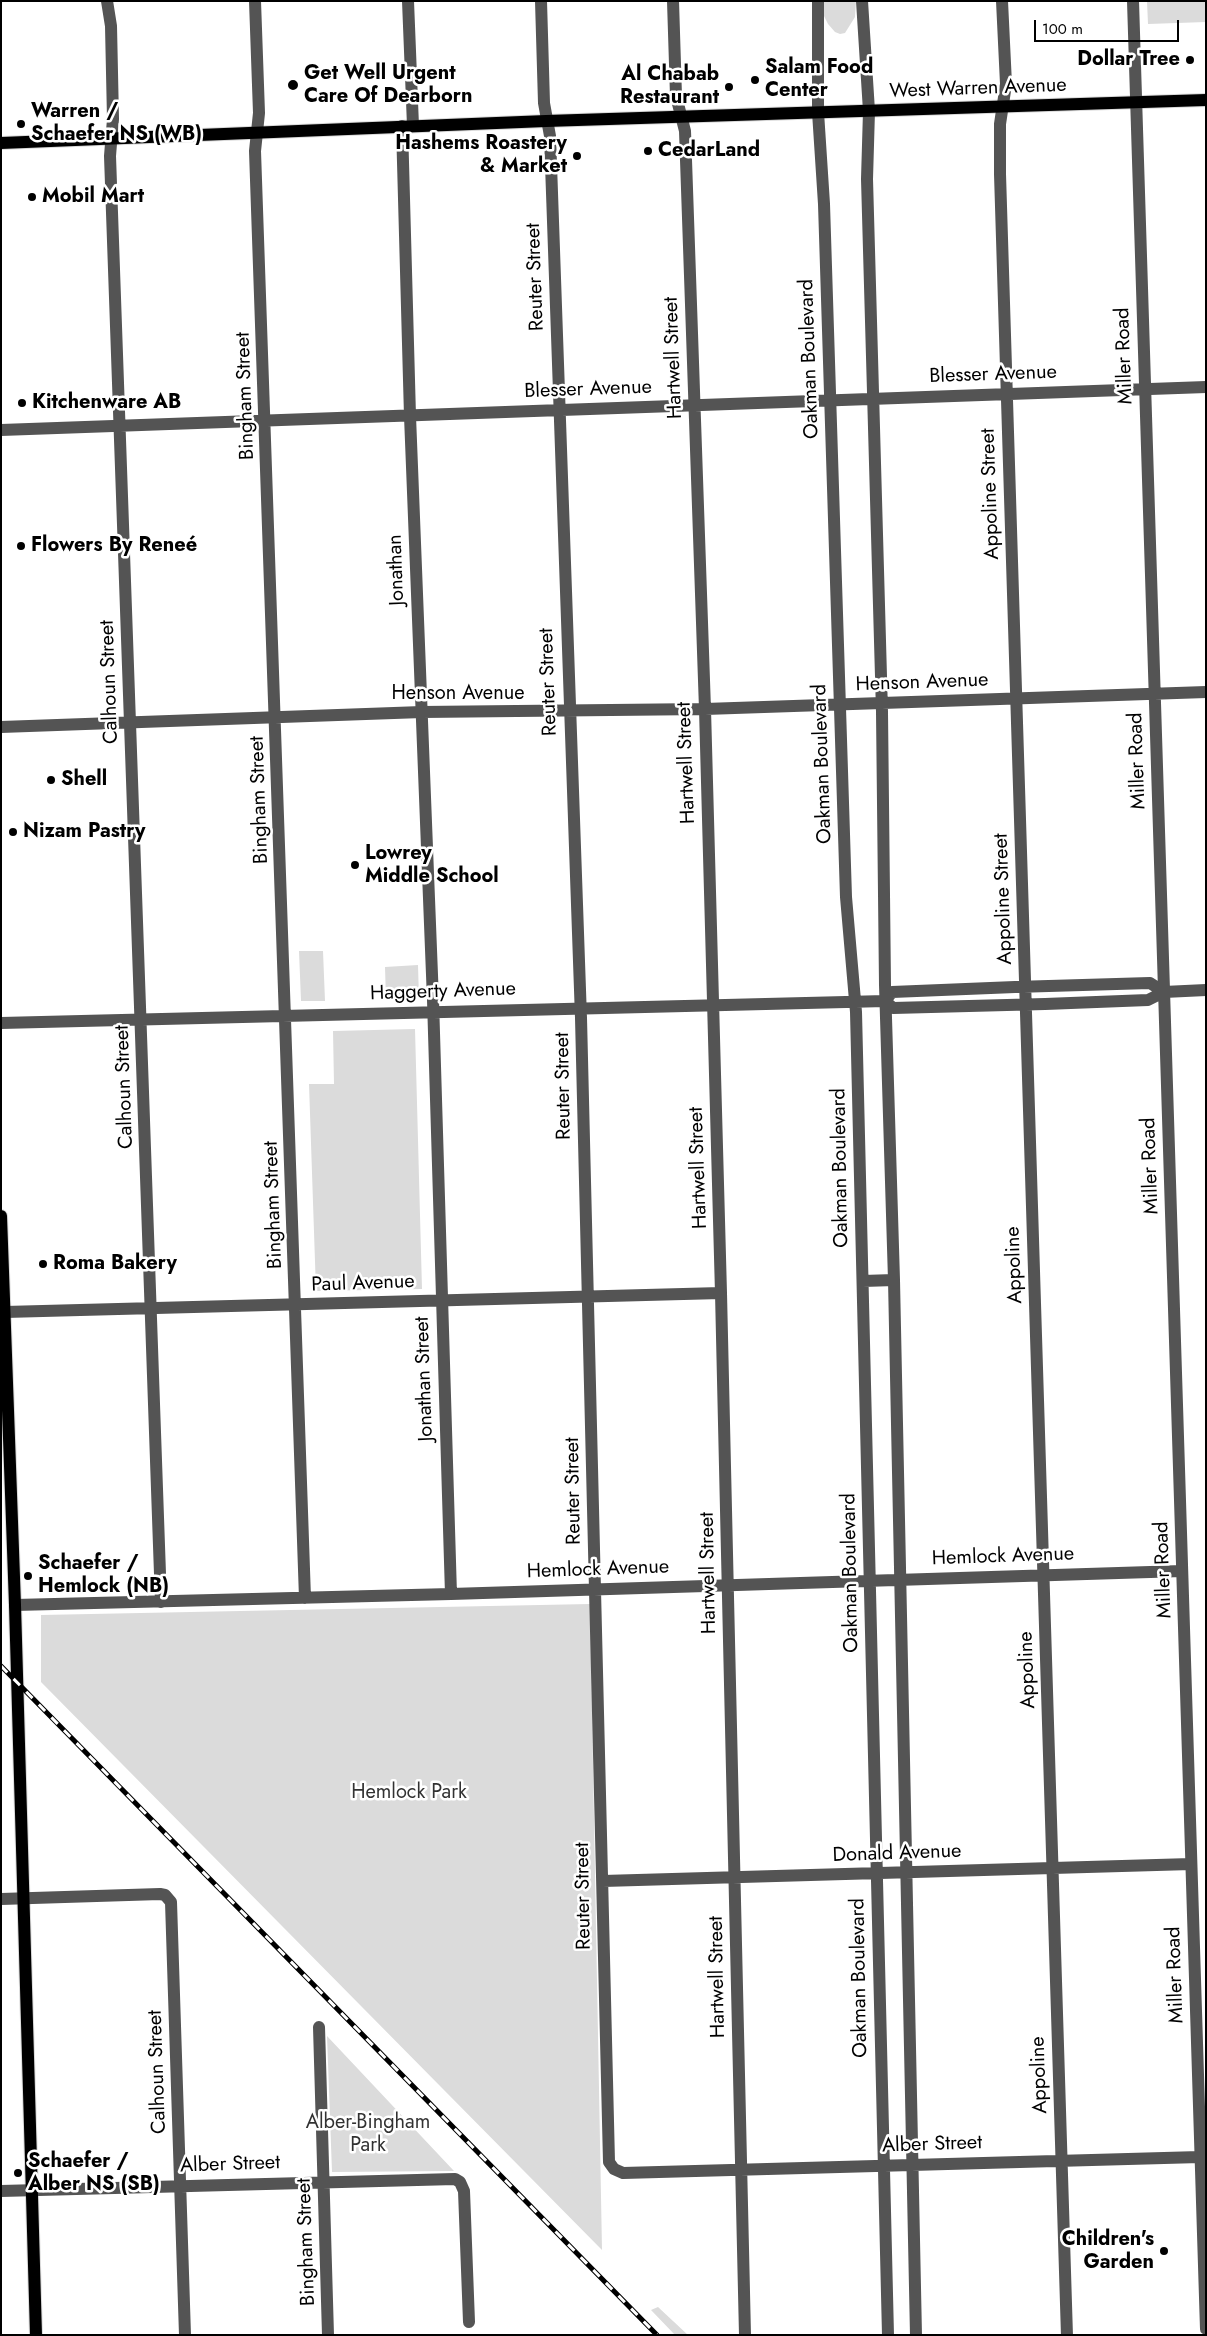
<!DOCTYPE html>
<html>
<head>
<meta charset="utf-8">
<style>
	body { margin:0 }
	#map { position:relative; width:1207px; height:2336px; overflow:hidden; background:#fff; font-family:Jost,sans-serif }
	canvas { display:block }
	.frame { position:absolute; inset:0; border:2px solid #000; pointer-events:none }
	.scale { position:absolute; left:1034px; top:20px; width:145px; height:22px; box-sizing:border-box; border:2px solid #000; border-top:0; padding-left:6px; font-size:15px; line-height:18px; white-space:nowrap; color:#000; -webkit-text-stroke:4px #fff; paint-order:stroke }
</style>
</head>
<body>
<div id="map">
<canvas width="1207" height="2336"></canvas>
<div class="frame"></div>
<div class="scale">100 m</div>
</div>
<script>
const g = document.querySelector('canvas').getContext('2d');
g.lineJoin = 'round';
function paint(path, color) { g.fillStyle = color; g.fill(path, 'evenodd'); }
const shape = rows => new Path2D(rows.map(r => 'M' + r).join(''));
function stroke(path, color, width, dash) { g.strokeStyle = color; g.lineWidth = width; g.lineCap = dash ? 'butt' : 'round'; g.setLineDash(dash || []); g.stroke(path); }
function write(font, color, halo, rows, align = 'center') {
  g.font = font + ' Jost,sans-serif'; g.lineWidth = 5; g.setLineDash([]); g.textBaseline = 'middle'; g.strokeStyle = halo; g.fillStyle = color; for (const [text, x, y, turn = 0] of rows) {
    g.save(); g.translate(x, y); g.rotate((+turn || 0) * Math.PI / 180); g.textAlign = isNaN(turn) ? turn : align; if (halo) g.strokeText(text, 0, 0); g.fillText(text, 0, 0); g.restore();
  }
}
const green = shape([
	[823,1,856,1,855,17,845,33,840,34,835,32,828,24,824,16],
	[1147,1,1206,1,1206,22,1148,24],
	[299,951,323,951,325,1001,301,1001],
	[418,965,419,999,386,1000,385,967],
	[415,1029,422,1289,316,1291,309,1084,334,1084,333,1031],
	[590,1604,602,2250,41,1682,41,1615],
	[327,2036,454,2171,332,2172],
	[658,2307,688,2335,675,2335,651,2310]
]);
const minor = shape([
	[107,1,111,26,113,119,110,156,161,1602],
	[255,1,259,113,255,151,305,1598],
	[408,1,413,126],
	[541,1,544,103,550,136,581,1018,609,2162,614,2169,623,2173,1200,2157],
	[673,1,676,96,685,131,705,709,721,1293,745,2335],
	[818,1,818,112,824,204,846,897,856,1012,888,2335],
	[862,1,869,111,867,179,882,712,885,985,894,1280,916,2335],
	[1002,1,1006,84,1000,124,1000,174,1067,2335],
	[1133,1,1206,2329],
	[402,126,410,416,433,1000,451,1594],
	[1,430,1206,387],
	[1,727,422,712,705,709,1206,692],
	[885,1001,892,992,1015,987,1150,983,1164,992],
	[1,1023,846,1002,885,1001,893,1008,1045,1004,1148,1000,1164,992,1206,990],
	[863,1281,894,1280],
	[5,1312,721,1293],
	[15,1605,451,1594,1182,1571],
	[603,1881,1191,1864],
	[1,1899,160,1894,165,1895,171,1902,185,2335],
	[319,2027,328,2335],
	[1,2191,455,2179,460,2182,464,2191,469,2322]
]);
const major = shape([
	[1,143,546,121,1206,100],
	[1,1216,15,1605,36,2335]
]);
const rail = shape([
	[1,1666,657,2335]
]);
const markers = [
	[1190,60,5,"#000"],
	[755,80,5,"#000"],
	[293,85,6,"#000"],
	[729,87,5,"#000"],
	[21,124,5,"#000"],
	[648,151,5,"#000"],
	[577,156,5,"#000"],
	[32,197,5,"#000"],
	[22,403,5,"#000"],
	[21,546,5,"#000"],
	[51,780,5,"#000"],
	[13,832,5,"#000"],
	[355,865,5,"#000"],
	[43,1264,5,"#000"],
	[28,1576,5,"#000"],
	[18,2173,5,"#000"],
	[1164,2251,5,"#000"]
];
const poiNames = [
	["Dollar Tree",1180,60,"right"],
	["Salam Food",765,68],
	["Center",765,91],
	["Get Well Urgent",304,74],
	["Care Of Dearborn",304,97],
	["Al Chabab",719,75,"right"],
	["Restaurant",719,98,"right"],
	["Warren /",31,112],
	["Schaefer NS (WB)",31,135],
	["Hashems Roastery",567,144,"right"],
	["& Market",567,167,"right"],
	["CedarLand",658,151],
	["Mobil Mart",42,197],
	["Kitchenware AB",32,403],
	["Flowers By Reneé",31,546],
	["Shell",61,780],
	["Nizam Pastry",23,832],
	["Lowrey",365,854],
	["Middle School",365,877],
	["Roma Bakery",53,1264],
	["Schaefer /",38,1564],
	["Hemlock (NB)",38,1587],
	["Schaefer /",28,2162],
	["Alber NS (SB)",28,2185],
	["Children's",1154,2240,"right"],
	["Garden",1154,2263,"right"]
];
const streetNames = [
	["West Warren Avenue",978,89,-2],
	["Reuter Street",536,277,-92],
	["Miller Road",1125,356,-92],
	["Hartwell Street",674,358,-92],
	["Oakman Boulevard",810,359,-92],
	["Blesser Avenue",993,375,-2],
	["Blesser Avenue",588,390,-2],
	["Bingham Street",246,396,-92],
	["Appoline Street",991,494,-92],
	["Jonathan",397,570,-92],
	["Calhoun Street",110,682,-92],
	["Reuter Street",549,682,-92],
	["Henson Avenue",922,683,-2],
	["Henson Avenue",458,694],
	["Miller Road",1138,761,-92],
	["Hartwell Street",687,763,-92],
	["Oakman Boulevard",823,764,-92],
	["Bingham Street",260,800,-92],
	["Appoline Street",1004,899,-92],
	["Haggerty Avenue",443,992,-2],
	["Reuter Street",564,1086,-91],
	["Calhoun Street",125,1087,-92],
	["Miller Road",1151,1166,-92],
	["Hartwell Street",699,1168,-92],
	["Oakman Boulevard",841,1168,-91],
	["Bingham Street",274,1205,-92],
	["Appoline",1015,1265,-92],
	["Paul Avenue",363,1284,-2],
	["Jonathan Street",425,1379,-92],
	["Reuter Street",574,1491,-91],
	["Hemlock Avenue",1003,1557,-2],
	["Hemlock Avenue",598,1570,-2],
	["Miller Road",1164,1570,-92],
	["Hartwell Street",709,1573,-91],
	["Oakman Boulevard",851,1573,-91],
	["Appoline",1028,1670,-92],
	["Donald Avenue",897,1854,-2],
	["Reuter Street",584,1896,-91],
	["Miller Road",1176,1975,-92],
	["Hartwell Street",718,1977,-91],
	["Oakman Boulevard",860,1978,-91],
	["Calhoun Street",158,2072,-92],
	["Appoline",1040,2075,-92],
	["Alber Street",932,2145,-2],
	["Alber Street",230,2165,-2],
	["Bingham Street",307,2242,-92]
];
const parkNames = [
	["Hemlock Park",409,1793],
	["Alber-Bingham",368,2123],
	["Park",368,2146]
];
paint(green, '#dbdbdb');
stroke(major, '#dbdbdb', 14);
stroke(minor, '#545454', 12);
stroke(major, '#000', 12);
stroke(rail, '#000', 5);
stroke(rail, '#fff', 3, [9]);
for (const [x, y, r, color] of markers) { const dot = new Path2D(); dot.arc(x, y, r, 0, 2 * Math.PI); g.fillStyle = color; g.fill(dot); stroke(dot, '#fff', 2); }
write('bold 20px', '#000', '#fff', poiNames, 'left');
write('20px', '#000', '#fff', streetNames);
write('20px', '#323232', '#fff', parkNames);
</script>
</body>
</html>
